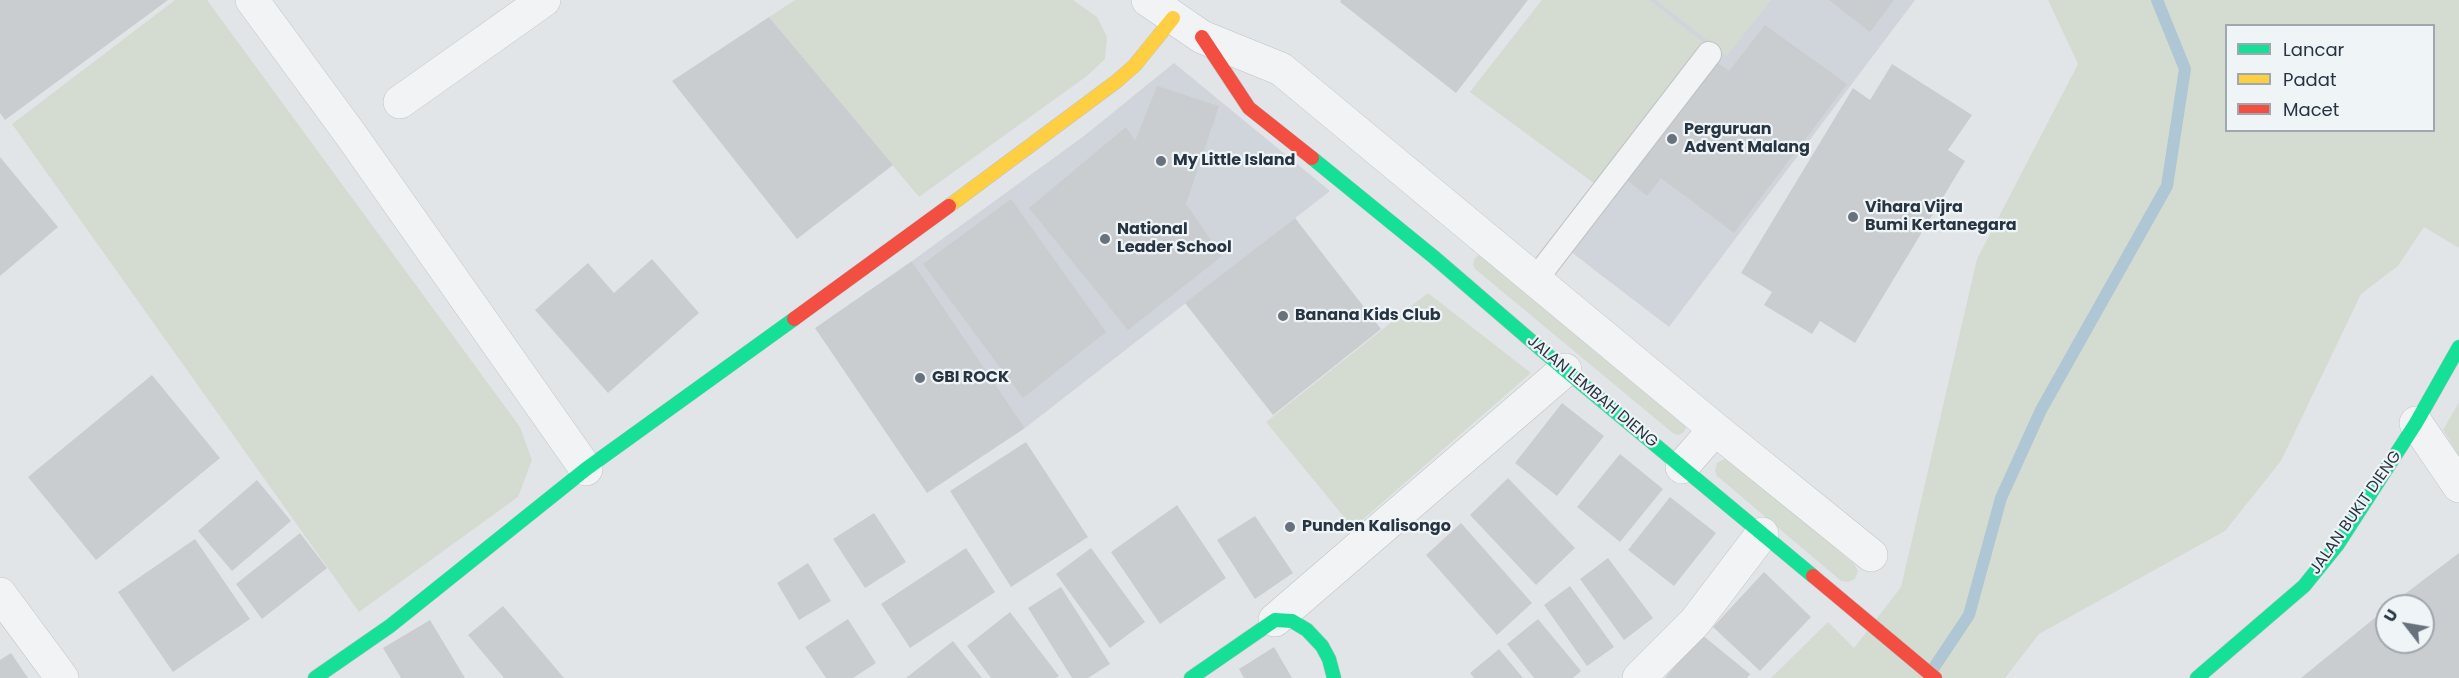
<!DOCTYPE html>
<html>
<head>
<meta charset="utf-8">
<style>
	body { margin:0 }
	#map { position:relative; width:2459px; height:678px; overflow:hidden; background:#e2e5e8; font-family:Poppins,sans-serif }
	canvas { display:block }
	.legend { position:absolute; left:2225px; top:24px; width:210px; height:108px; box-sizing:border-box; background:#eff4f7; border:2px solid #9fa7af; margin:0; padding:8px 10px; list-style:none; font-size:18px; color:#273442 }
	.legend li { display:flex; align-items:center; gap:12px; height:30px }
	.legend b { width:30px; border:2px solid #9fa7af }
	.north { position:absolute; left:2375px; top:594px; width:60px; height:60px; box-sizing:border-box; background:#eff4f7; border:2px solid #9fa7af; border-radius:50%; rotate:301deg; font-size:16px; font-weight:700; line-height:24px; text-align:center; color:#273442 }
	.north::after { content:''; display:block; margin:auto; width:21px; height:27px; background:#68727c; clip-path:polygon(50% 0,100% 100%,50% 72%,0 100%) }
</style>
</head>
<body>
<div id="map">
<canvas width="2459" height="678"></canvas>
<ul class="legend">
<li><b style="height:8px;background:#16e098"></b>Lancar</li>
<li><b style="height:8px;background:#ffcf43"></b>Padat</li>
<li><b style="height:8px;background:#f24e42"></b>Macet</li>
</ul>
<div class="north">U</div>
</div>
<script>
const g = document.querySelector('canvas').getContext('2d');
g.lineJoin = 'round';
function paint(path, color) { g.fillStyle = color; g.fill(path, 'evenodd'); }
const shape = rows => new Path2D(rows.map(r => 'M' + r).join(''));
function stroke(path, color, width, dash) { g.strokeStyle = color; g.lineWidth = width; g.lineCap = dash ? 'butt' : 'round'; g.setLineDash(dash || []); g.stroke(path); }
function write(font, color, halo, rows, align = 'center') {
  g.font = font + ' Poppins,sans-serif'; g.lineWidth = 4.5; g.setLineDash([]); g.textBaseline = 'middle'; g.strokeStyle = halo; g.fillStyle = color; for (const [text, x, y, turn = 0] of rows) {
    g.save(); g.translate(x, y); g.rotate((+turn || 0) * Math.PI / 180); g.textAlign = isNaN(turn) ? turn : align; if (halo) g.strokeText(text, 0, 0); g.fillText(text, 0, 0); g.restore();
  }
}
const built = shape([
	[1542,0,1915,0,1669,327,1558,242,1598,186,1470,92],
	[1174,63,1330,191,1025,428,912,261,1084,136]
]);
const green = shape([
	[175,0,207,0,520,427,532,460,518,497,359,612,12,124],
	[795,0,1073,0,1097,17,1107,37,1105,59,1087,76,919,197,769,17],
	[1542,0,1649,0,1708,46,1598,186,1470,92],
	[1656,0,1771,0,1727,56],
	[2048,0,2459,0,2459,248,2424,227,2398,266,2361,294,2281,461,2225,531,2039,634,2005,678,1771,678,1828,622,1854,648,1901,587,1977,259,2078,64],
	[2226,26,2434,26,2434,130,2226,130],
	[1480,254,1687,425,1684,432,1679,435,1674,434,1475,269,1473,264,1475,258],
	[1428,293,1531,373,1353,528,1266,422],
	[2459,402,2459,456,2443,430],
	[1731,458,1855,565,1858,571,1855,579,1848,582,1841,581,1717,476,1715,470,1717,463,1724,459]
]);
const stream = shape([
	[1931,672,1969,615,2001,498,2041,410,2167,186,2185,69,2157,0]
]);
const building = shape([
	[0,0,168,0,5,120,0,113],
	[1341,0,1528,0,1456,93,1340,2],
	[1829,0,1894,0,1870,32],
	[769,17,893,165,797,239,672,81],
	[1765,25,1847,84,1734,233,1661,178,1647,196,1621,175,1711,58,1729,71],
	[1892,64,1972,115,1948,150,1965,161,1855,343,1820,321,1812,334,1764,305,1772,292,1741,273,1853,88,1870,100],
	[1157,86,1219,106,1186,204,1222,256,1128,330,1029,208,1126,127,1135,141],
	[0,157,58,227,0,276],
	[1011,199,1106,332,1023,398,923,264],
	[1295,218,1381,329,1273,415,1185,303],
	[652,259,699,313,608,393,535,310,588,263,614,293],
	[912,261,1025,428,927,493,815,328],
	[152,375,220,458,96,560,28,477],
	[1562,403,1604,436,1557,496,1515,463],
	[1026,442,1088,537,1011,587,950,491],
	[1620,454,1663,489,1620,542,1577,507],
	[1508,478,1575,548,1536,585,1470,515],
	[257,480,291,521,232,571,198,531],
	[1670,497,1716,533,1674,586,1628,550],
	[1177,505,1226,578,1160,624,1111,552],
	[874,513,906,562,865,588,833,539],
	[1255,516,1293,573,1255,599,1217,540],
	[1461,523,1532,603,1497,635,1426,555],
	[300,533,327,568,262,619,236,584],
	[195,539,250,619,173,672,118,592],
	[966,548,995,592,910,648,881,604],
	[1091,548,1145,622,1110,648,1056,574],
	[2459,553,2459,678,2301,678,2387,608,2387,642,2423,642,2423,606,2389,606],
	[1608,558,1653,618,1624,640,1580,579],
	[808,563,831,601,799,620,777,583],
	[1764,572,1811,617,1760,671,1713,627],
	[1570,586,1614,647,1587,666,1544,605],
	[1061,587,1110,664,1088,678,1072,678,1028,608],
	[503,606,564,678,504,678,468,635],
	[1010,612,1059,676,1056,678,991,678,967,646],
	[848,619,876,663,853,678,826,678,805,647],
	[1538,619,1581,671,1573,678,1534,678,1507,644],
	[430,620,465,678,401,678,383,648],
	[1701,634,1750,674,1747,678,1665,678],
	[953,641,982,678,906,678],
	[1274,647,1292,678,1244,678,1239,669],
	[1499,649,1523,678,1474,678,1470,673],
	[11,653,28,678,0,678,0,660]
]);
const lane = shape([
	[1535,280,1709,54]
]);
const street = shape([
	[252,0,351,135,586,469],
	[1148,0,1202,37,1281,69,1715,429,1871,555],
	[400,102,544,0],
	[2416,423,2459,486],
	[1682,467,1715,429],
	[0,594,62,678],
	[1275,620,1565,370],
	[1639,678,1695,622,1762,534]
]);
const fast = shape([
	[1312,158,1435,258,1565,370,1813,576],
	[315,678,390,626,586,469,794,319],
	[1191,678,1275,620,1292,621,1307,630,1322,646,1329,659,1334,678],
	[2197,678,2304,586,2338,544,2416,423,2459,347]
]);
const slow = shape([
	[949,206,1117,81,1135,65,1173,18]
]);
const jam = shape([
	[1202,37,1249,108,1312,158],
	[794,319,949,206],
	[1813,576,1935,678]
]);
const markers = [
	[1672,139,6,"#68727c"],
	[1161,161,6,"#68727c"],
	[1853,217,6,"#68727c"],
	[1105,239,6,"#68727c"],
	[1283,316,6,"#68727c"],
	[920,378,6,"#68727c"],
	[1290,527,6,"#68727c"]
];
const poiNames = [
	["Perguruan",1684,130],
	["Advent Malang",1684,148],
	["My Little Island",1173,161],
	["Vihara Vijra",1865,208],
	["Bumi Kertanegara",1865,226],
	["National",1117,230],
	["Leader School",1117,248],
	["Banana Kids Club",1295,316],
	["GBI ROCK",932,378],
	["Punden Kalisongo",1302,527]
];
const streetNames = [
	["JALAN LEMBAH DIENG",1592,392,40],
	["JALAN BUKIT DIENG",2356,513,-55]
];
paint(built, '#d0d5db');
paint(green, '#d4dcd2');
stroke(stream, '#afc6d4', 12);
paint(building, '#cacdd0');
stroke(lane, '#c0c3c6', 26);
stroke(street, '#c0c3c6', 34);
stroke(fast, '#c0c3c6', 15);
stroke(slow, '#c0c3c6', 15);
stroke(jam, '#c0c3c6', 15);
stroke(lane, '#f2f3f4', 24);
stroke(street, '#f2f3f4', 33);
stroke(fast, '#16e098', 14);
stroke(slow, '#ffcf43', 14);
stroke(jam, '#f24e42', 14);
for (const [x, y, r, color] of markers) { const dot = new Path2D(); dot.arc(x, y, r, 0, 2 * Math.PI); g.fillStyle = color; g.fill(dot); stroke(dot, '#eff4f7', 2); }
write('bold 16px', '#273442', '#eff4f7', poiNames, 'left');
write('16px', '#273442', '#eff4f7', streetNames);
</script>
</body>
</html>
